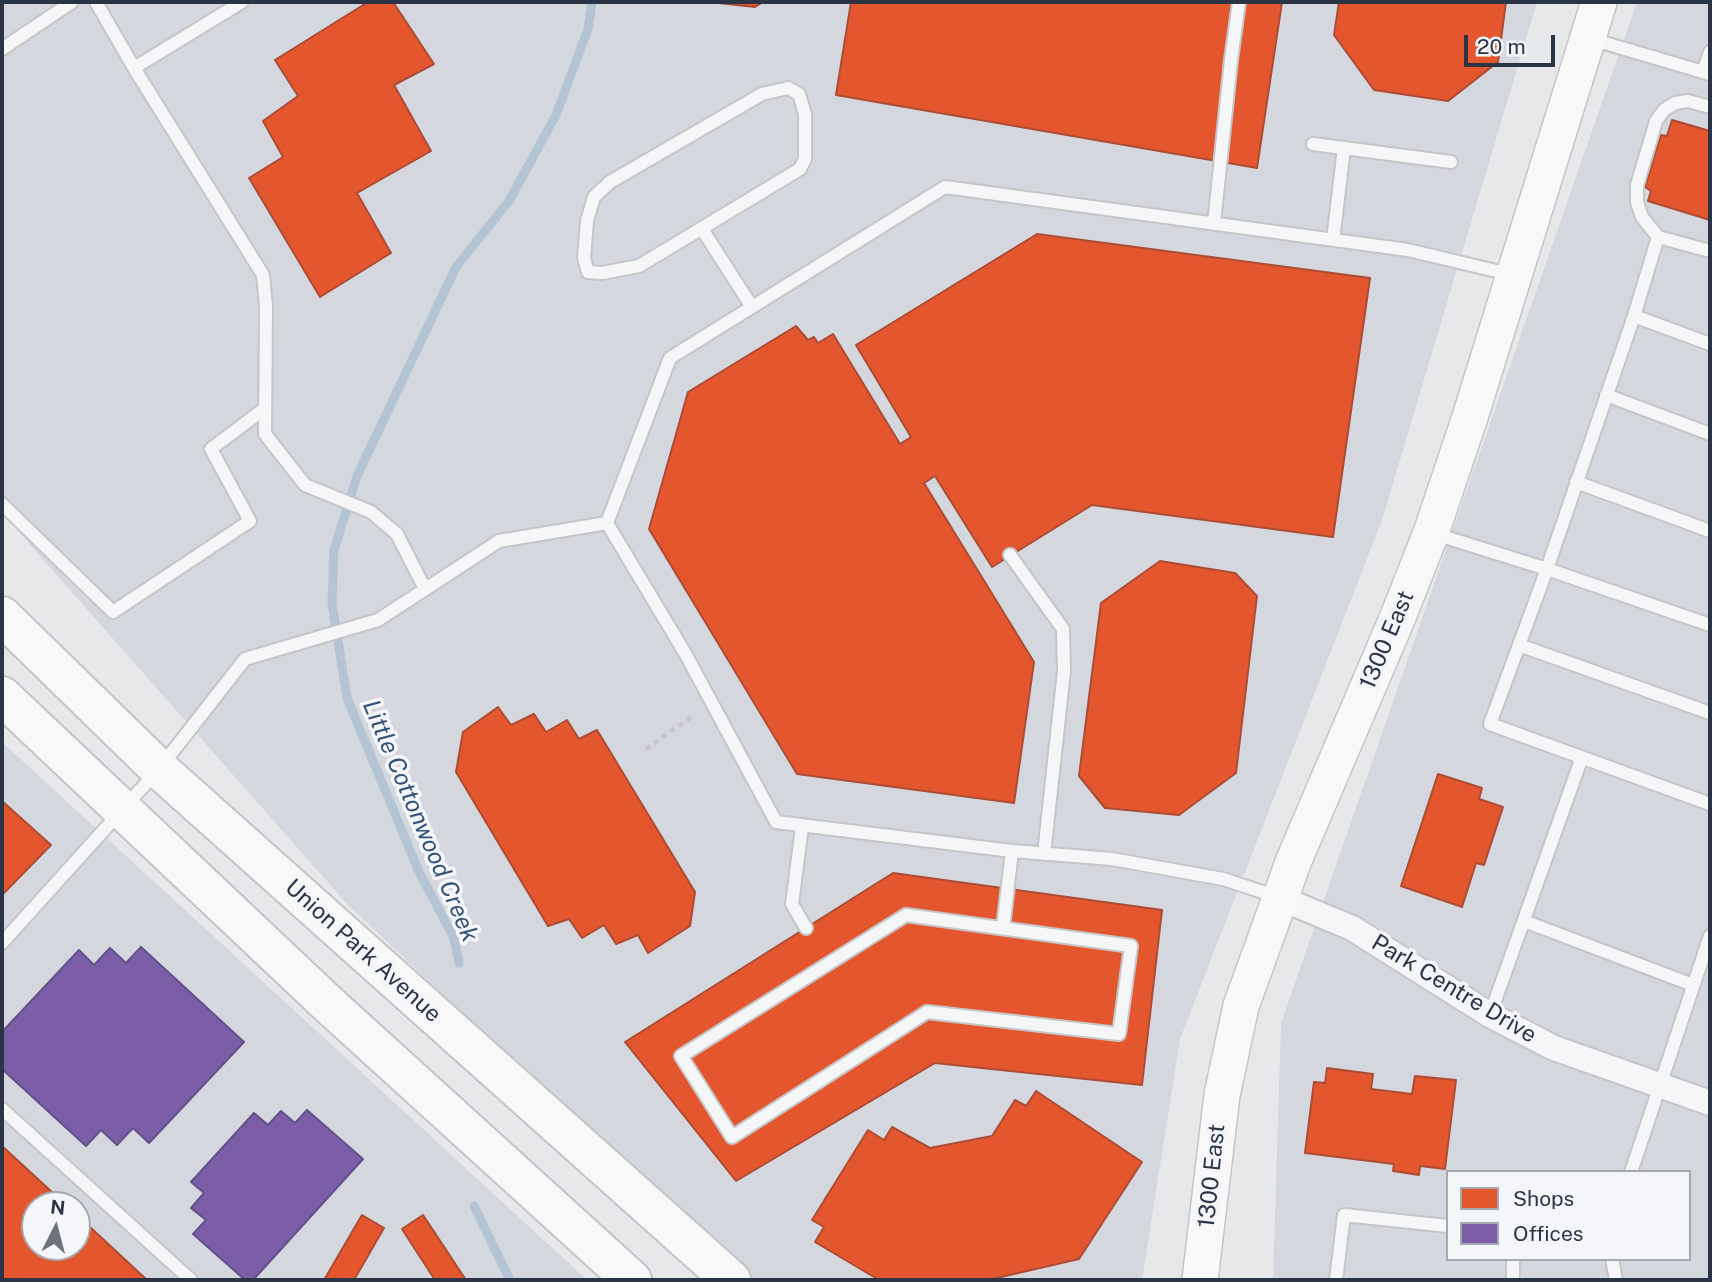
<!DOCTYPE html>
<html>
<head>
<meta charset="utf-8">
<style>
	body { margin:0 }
	#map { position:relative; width:1712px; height:1282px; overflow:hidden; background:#e6e8ea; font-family:"Public Sans",sans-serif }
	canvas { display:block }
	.frame { position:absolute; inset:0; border:4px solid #2b3445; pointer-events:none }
	.legend { position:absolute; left:1446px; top:1170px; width:245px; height:91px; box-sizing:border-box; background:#f4f6f9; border:2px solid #a4a8b1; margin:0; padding:9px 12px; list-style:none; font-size:21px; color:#2b3445 }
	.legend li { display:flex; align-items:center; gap:14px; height:35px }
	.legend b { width:35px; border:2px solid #a4a8b1 }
	.north { position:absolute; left:21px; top:1191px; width:70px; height:70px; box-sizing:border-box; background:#f4f6f9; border:2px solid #a4a8b1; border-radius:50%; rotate:6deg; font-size:19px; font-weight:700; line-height:28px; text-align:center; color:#2b3445 }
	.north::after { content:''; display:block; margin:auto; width:24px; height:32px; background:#6c737f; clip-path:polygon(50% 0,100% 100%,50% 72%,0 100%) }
	.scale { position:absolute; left:1464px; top:35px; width:91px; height:32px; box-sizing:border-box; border:4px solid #2b3445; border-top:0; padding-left:9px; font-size:21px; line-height:24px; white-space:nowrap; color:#2b3445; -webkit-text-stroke:5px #f4f6f9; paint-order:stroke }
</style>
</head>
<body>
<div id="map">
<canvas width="1712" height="1282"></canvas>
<div class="frame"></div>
<ul class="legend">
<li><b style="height:19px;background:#e4572e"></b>Shops</li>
<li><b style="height:19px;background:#7b5ea7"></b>Offices</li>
</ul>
<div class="north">N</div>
<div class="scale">20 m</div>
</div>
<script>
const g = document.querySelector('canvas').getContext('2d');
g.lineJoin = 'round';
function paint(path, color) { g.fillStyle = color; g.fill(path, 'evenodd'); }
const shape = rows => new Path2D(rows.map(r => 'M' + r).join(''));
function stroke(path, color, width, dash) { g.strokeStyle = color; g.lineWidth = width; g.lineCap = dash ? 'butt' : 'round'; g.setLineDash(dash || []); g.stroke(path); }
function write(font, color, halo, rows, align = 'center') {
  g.font = font + ' "Public Sans",sans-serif'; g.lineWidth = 7; g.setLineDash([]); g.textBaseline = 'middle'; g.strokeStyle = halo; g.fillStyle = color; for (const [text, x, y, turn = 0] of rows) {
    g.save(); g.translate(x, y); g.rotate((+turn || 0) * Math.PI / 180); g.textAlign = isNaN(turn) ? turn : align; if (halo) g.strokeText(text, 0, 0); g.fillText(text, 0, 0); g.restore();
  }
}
const built = shape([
	[2,2,1537,2,1382,520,1180,1039,1142,1280,746,1280,347,904,2,513],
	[1637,2,1710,2,1710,1280,1273,1280,1281,1023],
	[1448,1172,1689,1172,1689,1259,1448,1259],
	[2,742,333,1046,587,1280,2,1280],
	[35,1205,77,1205,77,1247,35,1247]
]);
const shops = shape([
	[368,2,393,2,434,64,394,85,431,151,357,193,391,253,320,297,249,178,283,157,263,121,298,96,275,60,368,2],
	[709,2,763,2,755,7,709,2],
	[851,2,1282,2,1257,168,836,95,851,2],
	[1339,2,1506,2,1498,62,1448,101,1374,90,1334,35,1339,2],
	[1672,120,1710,131,1710,220,1648,201,1651,191,1645,187,1661,135,1667,136,1672,120],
	[1037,234,1370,278,1333,537,1092,505,992,567,935,476,924,483,1034,662,1014,803,797,774,649,529,688,392,796,326,808,340,814,337,818,343,833,334,900,444,911,437,856,345,1037,234],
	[1160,561,1235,573,1257,596,1236,773,1179,815,1105,808,1079,776,1101,603,1160,561],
	[498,707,511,725,534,714,546,732,567,720,579,739,597,730,695,892,690,926,648,953,638,935,616,944,604,925,582,938,569,919,548,926,456,772,463,732,498,707],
	[1438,774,1482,788,1479,799,1503,807,1484,865,1476,863,1462,907,1401,886,1438,774],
	[2,801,51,845,2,895,2,801],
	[893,873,1162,910,1142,1085,935,1063,736,1181,625,1042,893,873],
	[1327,1068,1373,1074,1371,1089,1412,1094,1415,1076,1456,1080,1445,1169,1420,1166,1419,1175,1393,1171,1394,1164,1305,1153,1314,1082,1325,1083,1327,1068],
	[1036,1091,1142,1162,1079,1259,988,1280,879,1280,815,1242,824,1227,812,1220,868,1130,884,1140,892,1127,930,1148,992,1136,1015,1100,1026,1106,1036,1091],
	[2,1146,66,1205,35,1205,35,1247,77,1247,77,1215,147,1280,2,1280,2,1146],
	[362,1215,384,1228,354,1280,324,1280,362,1215],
	[423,1215,466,1280,435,1280,402,1229,423,1215]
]);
const offices = shape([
	[141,947,244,1042,149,1143,133,1128,117,1145,101,1130,86,1146,2,1069,2,1032,79,950,94,965,110,948,126,963,141,947],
	[307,1110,363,1159,253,1280,245,1280,193,1234,206,1220,191,1208,204,1193,191,1182,254,1113,268,1125,281,1111,295,1123,307,1110]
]);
const stream = shape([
	[459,963,454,938,419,872,347,698,332,603,334,550,357,476,456,267,509,201,556,115,588,29,592,2],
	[474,1206,510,1280]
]);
const path = shape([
	[646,749,694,715]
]);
const lane = shape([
	[96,2,134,68],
	[242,2,134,68,263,275,266,306,265,434,305,485,371,512,397,534,425,589],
	[1591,39,1710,74],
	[2,49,72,2],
	[1703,72,1710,52],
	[788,88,799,94,805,114,805,159,800,169,639,266,602,273,588,272,584,258,587,221,594,197,610,182,762,94,788,88],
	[1313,144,1451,162],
	[1214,224,1231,60,1239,2],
	[702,229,752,307],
	[1658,237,1642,217,1637,202,1637,185,1656,121,1664,110,1675,103,1688,101,1710,107],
	[1333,240,1344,148],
	[1634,316,1710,344],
	[1606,395,1710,434],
	[1576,482,1710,531],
	[2,504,113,612,250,521,211,449,264,409],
	[1432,533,1547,569,1634,316,1658,237,1710,251],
	[1010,555,1063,629,1064,671,1044,854],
	[1710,625,1547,569,1490,724,1710,804],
	[1519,645,1710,713],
	[802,827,792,904,806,928],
	[1278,897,1223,879,1112,859,1012,851,776,822,685,653,607,523,670,358,945,187,1408,250,1513,275],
	[906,915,1131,946,1119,1034,927,1012,732,1137,681,1056,906,915],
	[1524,921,1693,985],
	[1003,928,1012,851],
	[2,943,159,769,245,659,378,620,499,541,607,523],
	[1490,1015,1582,757],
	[2,1109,191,1280],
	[1631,1172,1710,936],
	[1612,1259,1616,1280],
	[1336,1280,1344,1215,1448,1226],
	[1513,1280,1513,1259]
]);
const street = shape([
	[1280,898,1352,928,1490,1015,1554,1048,1710,1103]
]);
const secondary = shape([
	[1200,1280,1222,1095,1241,1006,1294,860,1397,619,1431,533,1470,417,1599,2]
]);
const primary = shape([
	[2,616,159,769,731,1280],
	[2,696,326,1002,632,1280]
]);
const streetNames = [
	["1300 East",1387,640,-67],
	["Union Park Avenue",363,951,42],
	["Park Centre Drive",1454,989,31],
	["1300 East",1212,1176,-84]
];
const waterNames = [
	["Little Cottonwood Creek",420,821,67]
];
paint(built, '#d4d7dd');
paint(shops, '#e4572e');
stroke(shops, '#ac4c35', 2);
paint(offices, '#7b5ea7');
stroke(offices, '#63518a', 2);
stroke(stream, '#b4c4d5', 9);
stroke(lane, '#c4c6c8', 16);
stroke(street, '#c4c6c8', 28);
stroke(secondary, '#c4c6c8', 38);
stroke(primary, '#c2c5c8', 42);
stroke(path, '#c5c6ca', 4.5, [5, 5]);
stroke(lane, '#f5f6f7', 12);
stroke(street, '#f5f6f7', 24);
stroke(secondary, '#f8f8f8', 35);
stroke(primary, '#f8f8f8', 38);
write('23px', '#2b3445', '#f4f6f9', streetNames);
write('italic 24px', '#34527a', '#f4f6f9', waterNames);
</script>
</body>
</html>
